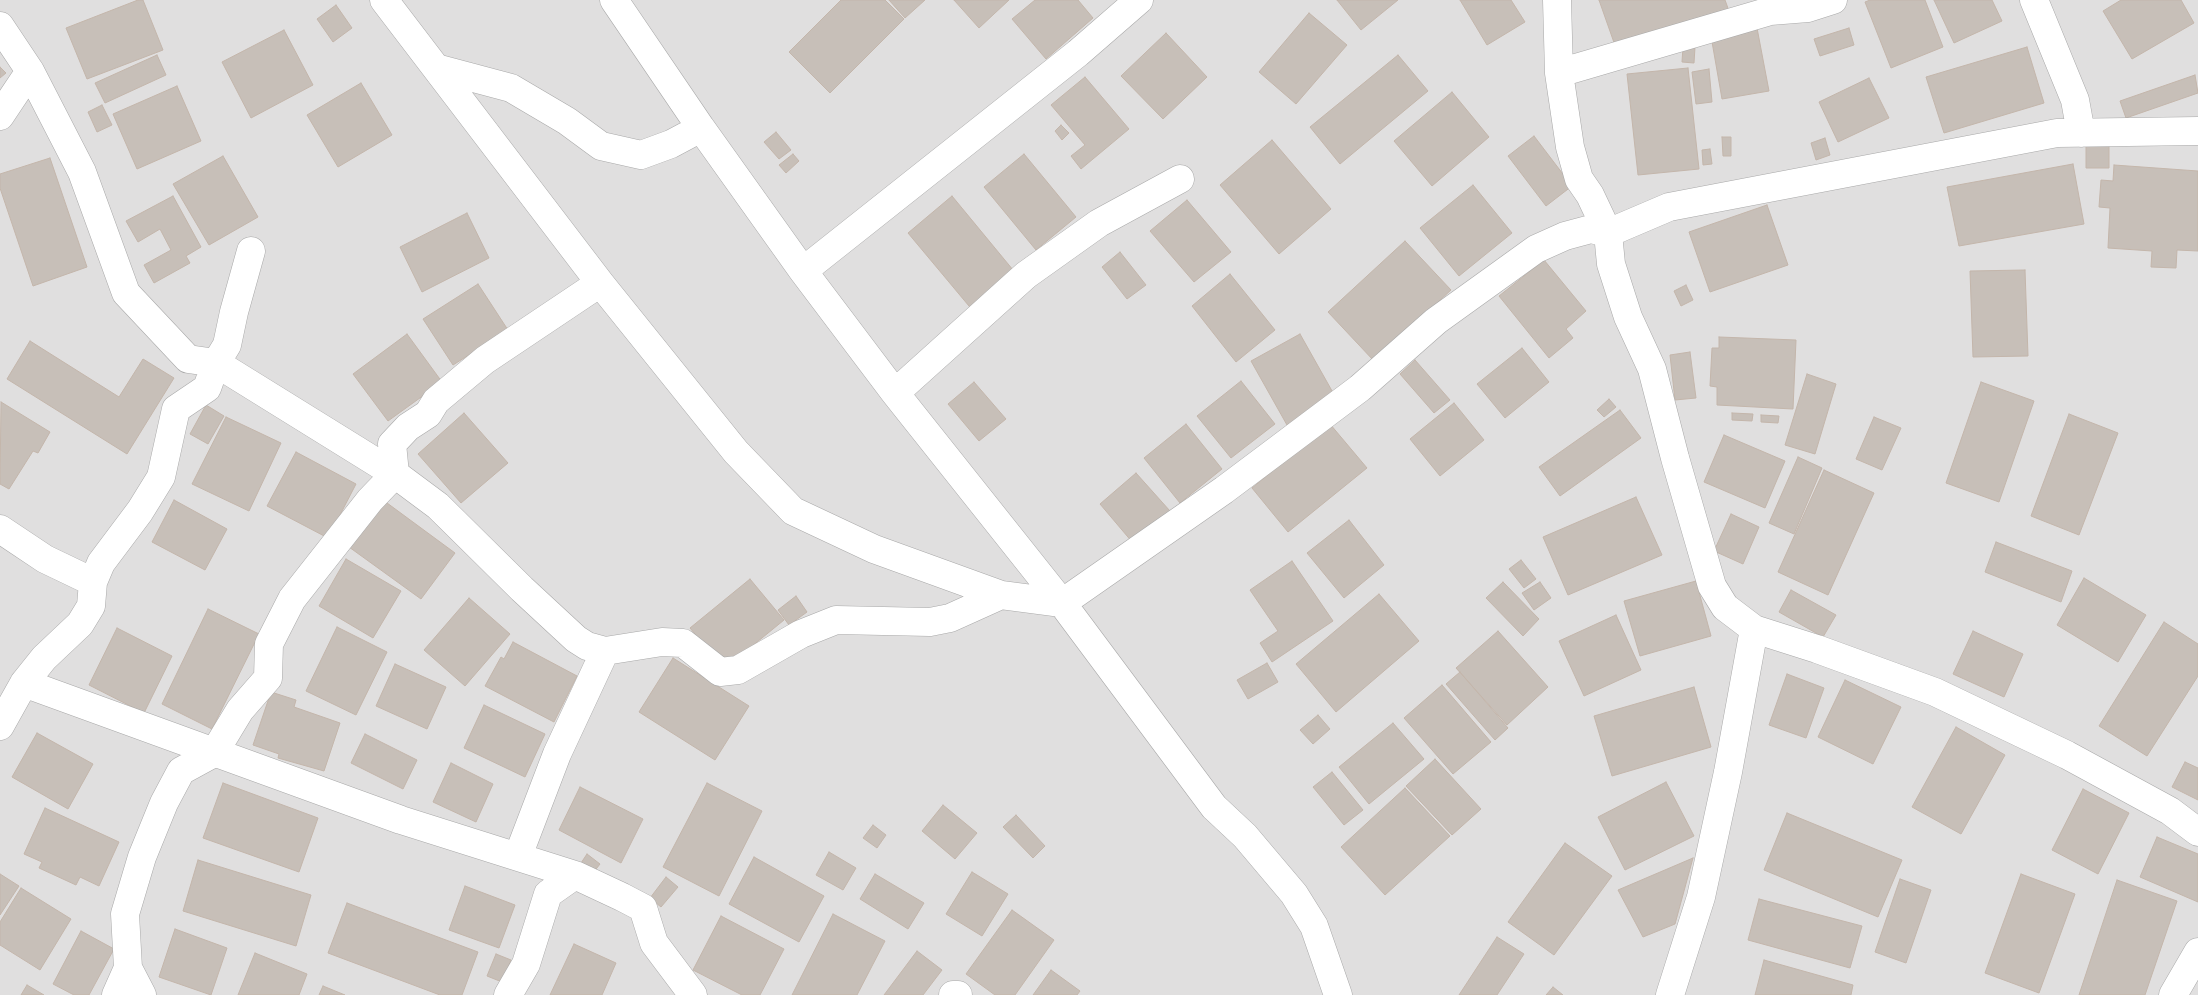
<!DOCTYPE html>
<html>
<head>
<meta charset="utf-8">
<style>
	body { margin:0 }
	canvas { display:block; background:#f2efe9 }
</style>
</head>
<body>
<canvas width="2198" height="995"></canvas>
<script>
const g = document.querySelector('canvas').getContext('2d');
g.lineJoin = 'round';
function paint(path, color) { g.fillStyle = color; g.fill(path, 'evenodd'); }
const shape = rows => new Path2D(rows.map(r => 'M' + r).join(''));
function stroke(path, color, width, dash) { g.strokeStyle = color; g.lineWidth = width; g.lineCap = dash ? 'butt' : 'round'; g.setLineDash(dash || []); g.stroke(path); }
const residential = shape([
	[0,0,2198,0,2198,995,0,995]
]);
const building = shape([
	[138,0,143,0,163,50,87,79,66,28,138,0],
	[841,0,885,0,904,19,830,93,789,52,841,0],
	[889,0,925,0,905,18,889,0],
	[954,0,1009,0,979,28,954,0],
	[1035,0,1078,0,1093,18,1046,59,1012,19,1035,0],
	[1337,0,1398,0,1361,30,1337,0],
	[1460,0,1511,0,1525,22,1487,45,1460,0],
	[1599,0,1725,0,1729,11,1617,51,1599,0],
	[1870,0,1925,0,1943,47,1891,68,1865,2,1870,0],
	[1934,0,1992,0,2002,21,1954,43,1934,0],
	[2121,0,2181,0,2194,23,2132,59,2103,11,2121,0],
	[336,5,352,28,333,42,317,19,336,5],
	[1309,13,1347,45,1296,104,1259,72,1309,13],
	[1757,28,1769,91,1722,99,1711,36,1757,28],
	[1849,28,1854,45,1820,56,1814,39,1849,28],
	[284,30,313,85,251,118,222,62,284,30],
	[1166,33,1207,77,1163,119,1121,76,1166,33],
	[1683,47,1695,47,1694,63,1682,62,1683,47],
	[2027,47,2044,103,1944,133,1926,77,2027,47],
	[157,55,166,75,105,103,95,83,157,55],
	[1398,55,1428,91,1340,164,1310,127,1398,55],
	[0,67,6,73,0,78,0,67],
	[1688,68,1699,169,1638,175,1627,74,1688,68],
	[1709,69,1712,102,1696,104,1692,72,1709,69],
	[2195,75,2198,93,2126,118,2120,101,2195,75],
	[1085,77,1129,129,1081,169,1071,156,1085,145,1051,105,1085,77],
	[1869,78,1889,118,1838,142,1819,102,1869,78],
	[361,83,392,135,338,167,307,115,361,83],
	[177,86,201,141,137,169,113,114,177,86],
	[1452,92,1489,137,1432,186,1394,141,1452,92],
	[102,105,112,125,97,132,88,112,102,105],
	[1061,125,1069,133,1062,140,1055,131,1061,125],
	[776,132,791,150,779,159,764,142,776,132],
	[1534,136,1572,186,1546,206,1508,156,1534,136],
	[1722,137,1731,137,1731,156,1723,156,1722,137],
	[1825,138,1830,155,1816,160,1811,143,1825,138],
	[1272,140,1331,209,1279,254,1220,185,1272,140],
	[2086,146,2109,146,2109,168,2086,168,2086,146],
	[1710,149,1712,164,1703,165,1702,150,1710,149],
	[793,154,799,161,786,173,779,165,793,154],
	[1024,154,1076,217,1036,250,984,187,1024,154],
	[223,156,258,217,209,245,173,184,223,156],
	[50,158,87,267,33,286,0,188,0,174,50,158],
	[2073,164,2084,224,1959,246,1947,187,2073,164],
	[2114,165,2198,171,2198,251,2177,250,2176,268,2151,267,2152,251,2108,248,2110,208,2099,207,2101,180,2113,181,2114,165],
	[1473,185,1512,233,1459,276,1420,228,1473,185],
	[173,196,201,247,186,256,190,263,154,283,144,265,171,250,160,229,138,242,126,221,173,196],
	[952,196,1018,276,974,312,908,233,952,196],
	[1187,200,1231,252,1194,282,1150,231,1187,200],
	[1767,205,1788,265,1710,292,1689,232,1767,205],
	[467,213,489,258,422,292,400,247,467,213],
	[1405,241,1451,290,1374,361,1328,312,1405,241],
	[1120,252,1146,285,1127,299,1102,267,1120,252],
	[1544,260,1586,311,1566,329,1573,338,1549,358,1499,296,1544,260],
	[2025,270,2028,356,1973,357,1970,271,2025,270],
	[1230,274,1275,330,1236,362,1192,306,1230,274],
	[478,284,508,330,453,365,423,319,478,284],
	[1686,285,1693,300,1681,306,1674,291,1686,285],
	[407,334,442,382,388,421,353,374,407,334],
	[1300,334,1336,398,1287,425,1251,361,1300,334],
	[1719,337,1796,340,1793,409,1717,405,1717,387,1710,386,1712,348,1719,348,1719,337],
	[30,341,119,397,143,359,174,378,127,454,7,379,30,341],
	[1522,348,1549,382,1505,418,1477,384,1522,348],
	[1690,352,1696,398,1675,400,1670,355,1690,352],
	[1415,360,1450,400,1434,413,1400,374,1415,360],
	[1807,374,1836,384,1815,454,1785,445,1807,374],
	[1241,381,1275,424,1231,458,1197,416,1241,381],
	[974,382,1006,419,979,441,948,404,974,382],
	[1981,382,2034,401,1999,502,1946,483,1981,382],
	[1609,399,1616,407,1604,417,1597,410,1609,399],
	[1,402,50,432,38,453,33,451,9,489,0,484,1,402],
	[1454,403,1484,440,1440,476,1410,439,1454,403],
	[206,405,224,416,208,444,190,434,206,405],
	[1620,410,1641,438,1560,496,1539,467,1620,410],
	[464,413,508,463,461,503,418,454,464,413],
	[1732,413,1753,414,1752,421,1732,420,1732,413],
	[2069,414,2118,433,2079,535,2031,516,2069,414],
	[1761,415,1779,416,1778,423,1761,422,1761,415],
	[226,417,281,443,249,511,192,484,226,417],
	[1874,417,1901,428,1882,470,1856,459,1874,417],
	[1186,424,1222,469,1180,503,1144,458,1186,424],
	[1330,424,1367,468,1288,532,1252,488,1330,424],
	[1724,435,1785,461,1765,508,1704,482,1724,435],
	[296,452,356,484,328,538,267,506,296,452],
	[1798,457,1822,468,1794,534,1769,523,1798,457],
	[1824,470,1874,493,1828,595,1778,572,1824,470],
	[1136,473,1170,511,1133,543,1100,504,1136,473],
	[1636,497,1662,555,1568,595,1543,537,1636,497],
	[174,500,227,529,205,570,152,542,174,500],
	[383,500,455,553,421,599,349,547,383,500],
	[1731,514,1759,527,1743,564,1714,551,1731,514],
	[1349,520,1384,565,1344,598,1307,553,1349,520],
	[1996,542,2072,571,2061,602,1985,572,1996,542],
	[346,559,401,591,373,638,319,606,346,559],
	[1521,560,1536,579,1524,588,1509,569,1521,560],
	[1292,561,1333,621,1272,662,1260,643,1278,631,1250,590,1292,561],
	[2084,578,2146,615,2118,662,2057,625,2084,578],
	[750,579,784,620,724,669,690,628,750,579],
	[1696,581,1711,636,1640,656,1624,601,1696,581],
	[1503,582,1539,619,1523,636,1486,598,1503,582],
	[1540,582,1551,598,1534,610,1522,593,1540,582],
	[1791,590,1836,615,1823,637,1779,612,1791,590],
	[1379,594,1419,641,1336,712,1296,664,1379,594],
	[796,596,807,612,789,625,778,610,796,596],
	[469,598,510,634,465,686,424,650,469,598],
	[208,609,259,634,212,729,162,704,208,609],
	[1616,615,1641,670,1584,696,1559,641,1616,615],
	[2164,622,2198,644,2198,676,2147,756,2099,726,2164,622],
	[337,627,387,652,356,715,306,691,337,627],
	[117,628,172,656,144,713,89,685,117,628],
	[1498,631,1548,687,1507,725,1456,668,1498,631],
	[1973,631,2023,654,2004,697,1953,674,1973,631],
	[513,642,577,676,554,722,485,686,501,657,504,659,513,642],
	[673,658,749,706,715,760,639,712,673,658],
	[1267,663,1278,682,1248,699,1237,680,1267,663],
	[395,664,446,687,427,729,376,706,395,664],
	[1460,672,1508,728,1495,740,1446,684,1460,672],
	[1787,674,1824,688,1806,738,1769,725,1787,674],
	[1845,680,1901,707,1873,764,1818,737,1845,680],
	[1442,685,1491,742,1453,774,1404,718,1442,685],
	[1694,687,1711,747,1612,776,1594,716,1694,687],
	[271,692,296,700,294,707,340,723,324,771,278,758,279,754,253,745,271,692],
	[484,705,545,734,525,777,464,748,484,705],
	[1318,715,1330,729,1313,744,1300,730,1318,715],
	[1393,723,1424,759,1369,804,1339,767,1393,723],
	[1956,727,2005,755,1961,834,1912,807,1956,727],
	[37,733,93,764,68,809,12,777,37,733],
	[365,734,417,760,403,789,351,763,365,734],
	[1435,759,1481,809,1452,835,1406,786,1435,759],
	[2185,762,2198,768,2198,800,2172,787,2185,762],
	[451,763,493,784,476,822,433,802,451,763],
	[1332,772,1363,810,1344,825,1313,787,1332,772],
	[1666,782,1694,836,1625,870,1598,817,1666,782],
	[223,783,318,818,299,872,203,838,223,783],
	[707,783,762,811,719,896,663,867,707,783],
	[580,787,643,819,621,863,559,830,580,787],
	[1405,788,1450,836,1385,895,1341,847,1405,788],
	[2083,789,2129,813,2098,874,2052,850,2083,789],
	[943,805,977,833,955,859,922,831,943,805],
	[45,808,119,842,99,886,80,877,76,885,39,868,42,862,24,854,45,808],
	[1787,813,1902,860,1878,917,1764,870,1787,813],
	[1016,815,1045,846,1033,858,1003,827,1016,815],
	[873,825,886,835,877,848,863,838,873,825],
	[2157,837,2198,854,2198,902,2140,877,2157,837],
	[1565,843,1612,876,1554,955,1508,922,1565,843],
	[829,852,856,868,843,890,816,875,829,852],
	[587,854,600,864,593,873,581,863,587,854],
	[754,857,824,896,799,942,729,904,754,857],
	[1693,858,1675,924,1643,937,1618,890,1693,858],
	[198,860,311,895,296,946,183,911,198,860],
	[972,872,1008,894,982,936,946,914,972,872],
	[0,874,19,886,0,915,0,874],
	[875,874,924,903,908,929,860,899,875,874],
	[2021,874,2075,894,2039,993,1985,973,2021,874],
	[666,877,678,887,661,907,650,898,666,877],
	[1900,879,1931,890,1906,963,1875,952,1900,879],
	[2117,880,2177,901,2145,995,2079,995,2117,880],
	[465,886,515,905,499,948,449,930,465,886],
	[21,888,71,919,40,970,0,945,0,922,21,888],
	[1759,899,1862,926,1850,968,1748,940,1759,899],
	[347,903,478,952,462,995,440,995,328,953,347,903],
	[1012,910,1054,940,1015,995,995,995,966,974,1012,910],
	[833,914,885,941,857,995,792,995,833,914],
	[721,916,784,949,760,995,742,995,693,970,721,916],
	[175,929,227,948,211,995,159,977,175,929],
	[81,931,114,949,89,995,74,995,53,984,81,931],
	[1497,937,1524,954,1497,995,1459,995,1497,937],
	[574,944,616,963,602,995,550,995,574,944],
	[917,951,942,970,923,995,884,995,917,951],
	[255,953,307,974,299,995,238,995,255,953],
	[496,954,511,960,502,982,487,976,496,954],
	[1764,960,1853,985,1851,995,1755,995,1764,960],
	[1051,970,1080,991,1077,995,1033,995,1051,970],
	[27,985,44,995,21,995,27,985],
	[323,986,345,995,319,995,323,986],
	[1553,987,1563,995,1546,995,1553,987]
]);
const minor = shape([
	[384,0,600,283,736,452,793,511,874,549,1001,595,1062,603,1224,490,1360,388,1436,321,1536,249,1565,236,1591,229,1608,233,1669,207,2057,133,2198,131],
	[614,0,701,128,803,271,895,393,1062,603,1214,807,1245,836,1294,894,1314,926,1338,995],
	[1557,0,1559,73,1570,147,1579,179,1590,195,1608,233,1611,264,1628,317,1652,369,1675,458,1712,586,1725,607,1754,629,1817,649,1935,692,2067,755,2170,811,2198,832],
	[2034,0,2075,100,2081,133],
	[0,26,30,71,82,172,126,293,188,359,216,363,395,474,438,506,522,589,576,639,587,646,605,651,662,642,683,643,720,672,738,670,801,634,836,620,930,622,950,618,1001,595],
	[436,68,511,88,567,121,601,146,641,155,671,144,701,128],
	[1559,73,1770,11,1808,8,1833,0],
	[0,116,30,71],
	[803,271,1078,53,1139,0],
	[895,393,1026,275,1099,223,1180,179],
	[0,529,45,559,93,582],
	[24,683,401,820,575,875,622,897,643,908,654,943,693,995],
	[0,726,24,683,44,658,80,624,91,606,93,582,101,563,140,511,161,477,176,409,207,388,216,363,227,345,234,312,251,251],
	[518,856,557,754,605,651],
	[128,968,142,995],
	[116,995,128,968,125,914,142,857,164,803,181,771,214,753,240,710,268,678,269,644,292,599,370,500,395,474,392,444,408,427,428,414,436,401,485,360,600,283],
	[508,995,526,964,548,894,575,875],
	[953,995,958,995],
	[1670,995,1701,897,1728,772,1754,629],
	[2173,995,2198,952]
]);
paint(residential, '#e0dfdf');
paint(building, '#c7bfb8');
stroke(building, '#c4b6ab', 1);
stroke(minor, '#a9a9a9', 29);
stroke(minor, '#fff', 28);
</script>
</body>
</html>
